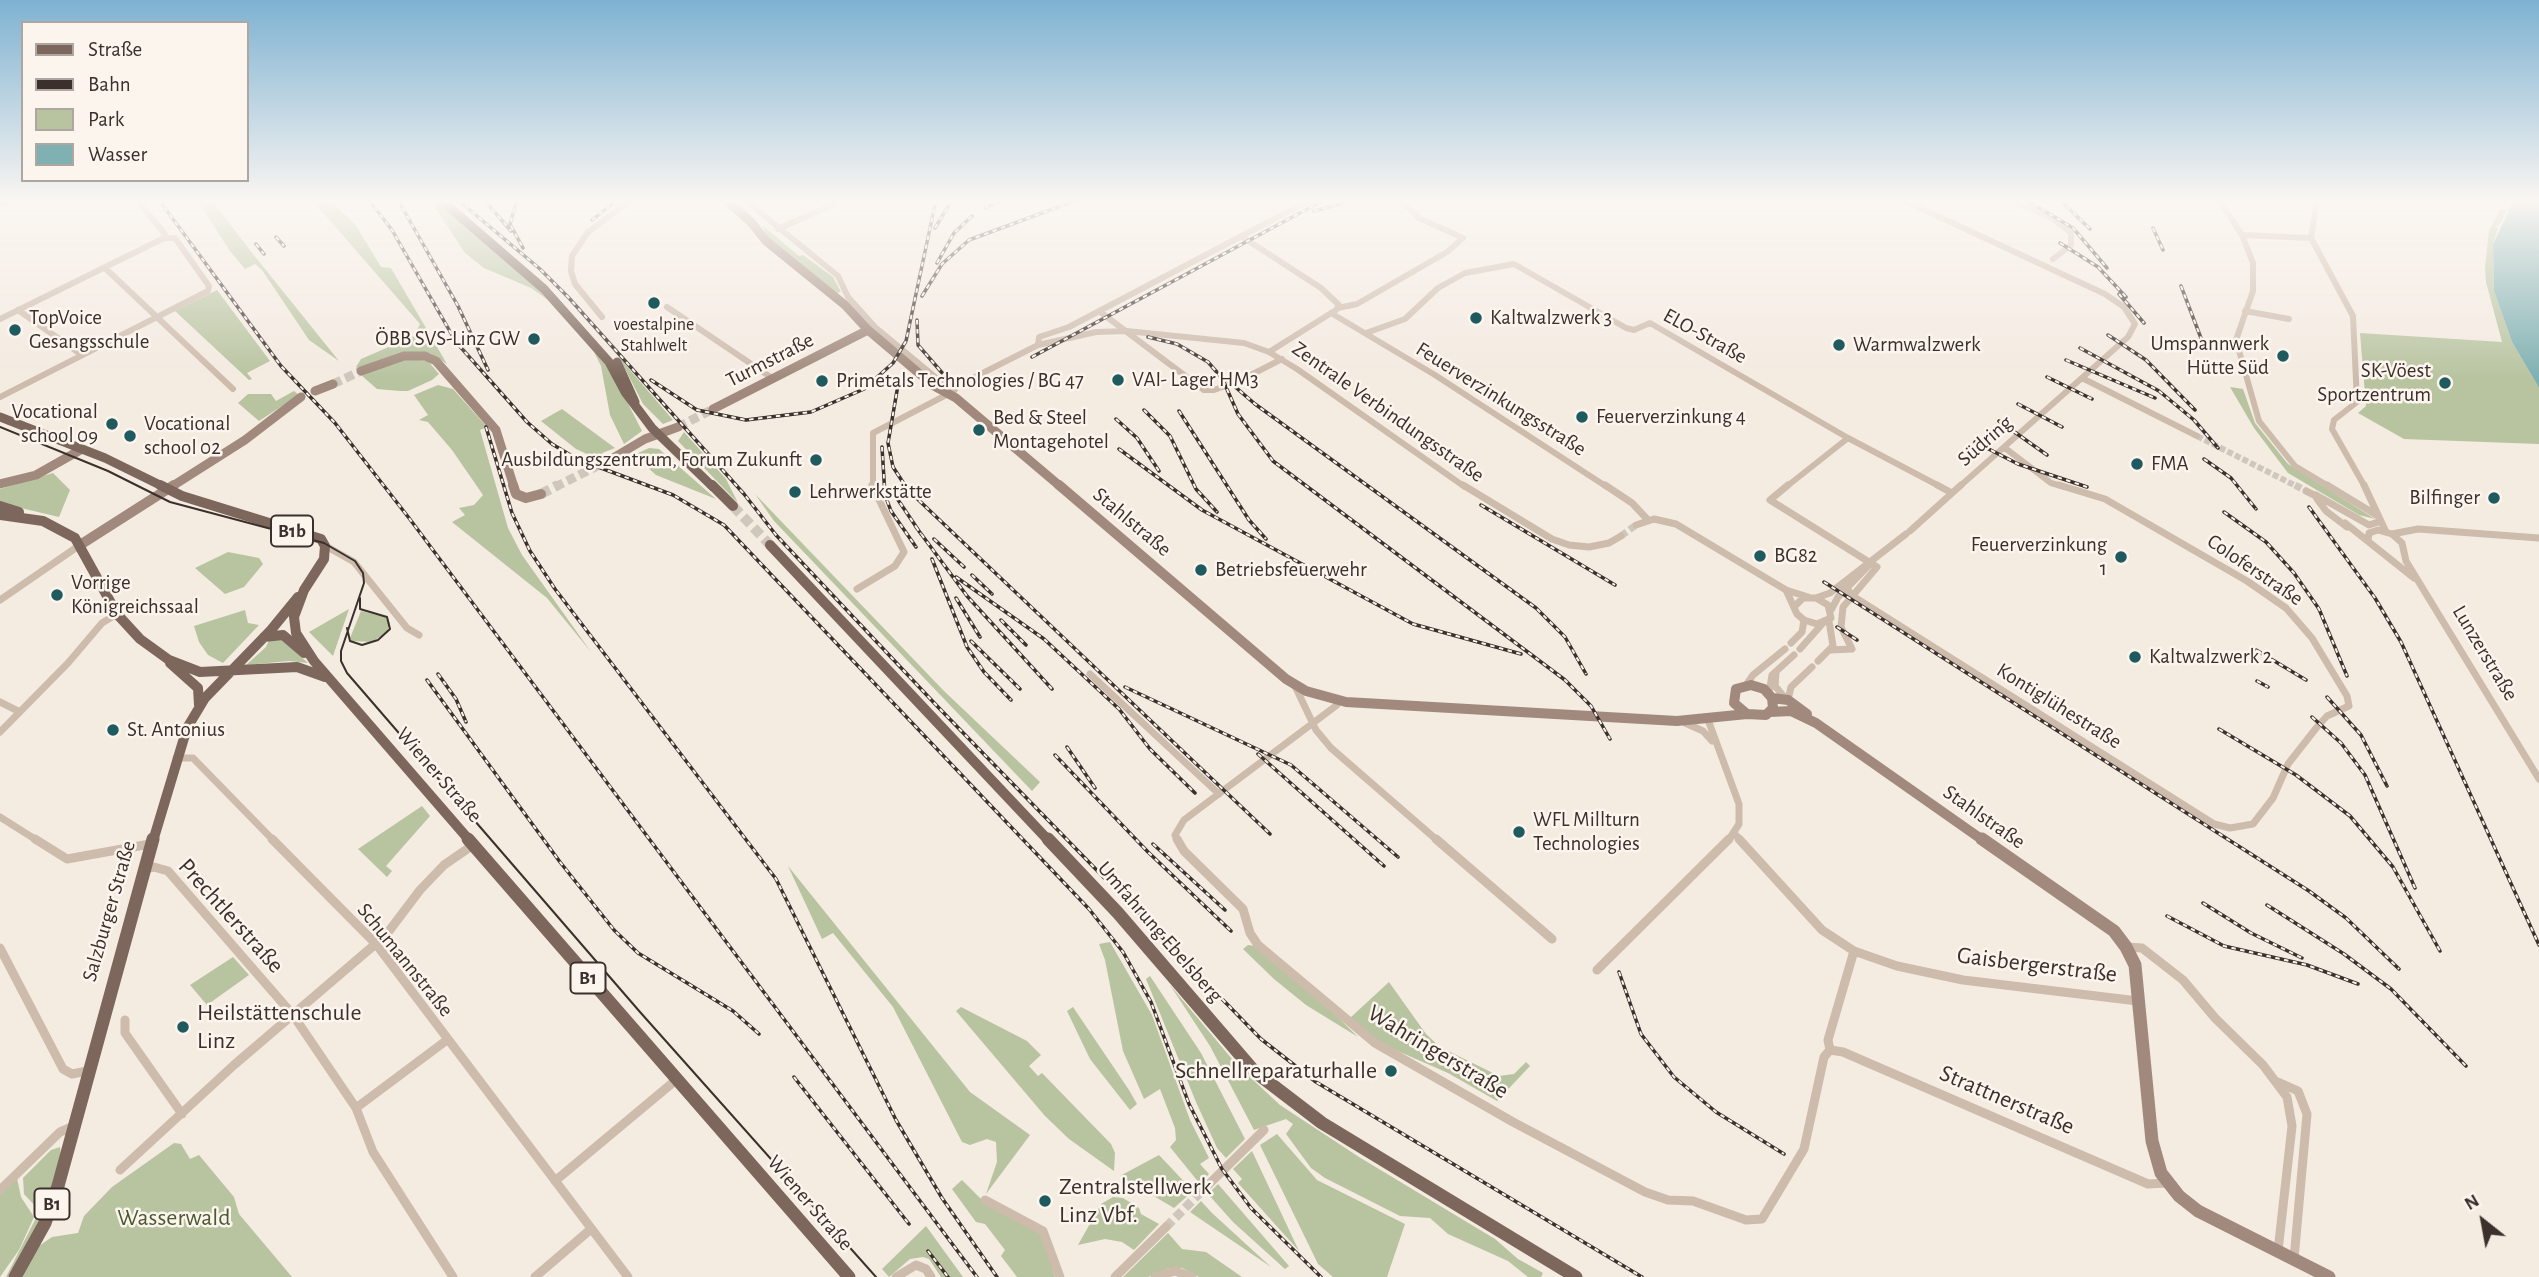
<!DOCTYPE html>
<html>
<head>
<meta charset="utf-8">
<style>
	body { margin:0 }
	#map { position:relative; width:2539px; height:1277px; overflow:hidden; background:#f4ebe1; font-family:"Alegreya Sans",sans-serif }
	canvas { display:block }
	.legend { position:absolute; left:21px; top:21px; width:228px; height:161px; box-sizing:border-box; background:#fbf5ee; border:2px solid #aea6a0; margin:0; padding:9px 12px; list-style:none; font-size:21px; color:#3b302b }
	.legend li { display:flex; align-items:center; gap:14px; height:35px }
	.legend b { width:35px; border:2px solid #aea6a0 }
	.north { position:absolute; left:2448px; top:1186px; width:70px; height:70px; -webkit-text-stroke:5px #fbf5ee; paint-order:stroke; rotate:329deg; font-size:19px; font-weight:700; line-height:28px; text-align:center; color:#3b302b }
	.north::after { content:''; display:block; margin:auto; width:24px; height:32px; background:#3b302b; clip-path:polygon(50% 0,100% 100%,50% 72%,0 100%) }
</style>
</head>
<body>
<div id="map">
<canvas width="2539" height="1277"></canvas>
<ul class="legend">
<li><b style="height:9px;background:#7d675c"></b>Straße</li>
<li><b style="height:9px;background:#3b302b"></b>Bahn</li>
<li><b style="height:19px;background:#b8c4a0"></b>Park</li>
<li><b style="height:19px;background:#7fb0b2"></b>Wasser</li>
</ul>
<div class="north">N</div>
</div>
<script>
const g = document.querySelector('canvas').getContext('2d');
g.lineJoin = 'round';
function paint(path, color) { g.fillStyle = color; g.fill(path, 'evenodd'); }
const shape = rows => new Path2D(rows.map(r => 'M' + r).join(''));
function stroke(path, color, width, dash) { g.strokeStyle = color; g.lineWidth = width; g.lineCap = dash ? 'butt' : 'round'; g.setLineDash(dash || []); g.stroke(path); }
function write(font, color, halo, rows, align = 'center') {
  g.font = font + ' "Alegreya Sans",sans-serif'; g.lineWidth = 5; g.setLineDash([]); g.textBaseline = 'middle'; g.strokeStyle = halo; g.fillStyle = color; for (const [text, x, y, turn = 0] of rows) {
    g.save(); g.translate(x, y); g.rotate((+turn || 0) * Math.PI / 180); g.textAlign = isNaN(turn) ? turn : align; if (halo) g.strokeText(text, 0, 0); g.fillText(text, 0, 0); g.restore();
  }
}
const green = shape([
	[212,200,249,249,339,361,309,340,262,270,255,264,245,269,230,251,197,200],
	[312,200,329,200,355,224,381,267,391,268,447,364,430,353,358,369,356,367,361,359,414,336,420,324],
	[430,200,437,200,523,274,548,300,531,288,484,268,465,253],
	[2500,209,2507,209,2501,223,2495,227,2498,228,2493,244,2494,291,2512,342,2539,388,2539,444,2404,439,2358,413,2366,406,2360,333,2502,342,2486,282,2485,267,2489,231],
	[762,225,799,256,803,255,833,277,841,292,835,293,769,241],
	[217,290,270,361,247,373,252,379,249,380,175,311],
	[592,348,613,374,642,431,624,444,610,415,601,366],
	[618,355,630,370,673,420,663,424,643,404],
	[408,358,428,361,439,374,432,380,408,391,400,391,377,389,361,375],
	[438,385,453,389,487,427,480,430,508,528,522,555,591,652,547,598,452,522,465,515,459,508,474,505,483,495,452,450,428,422,419,420,428,415,414,395],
	[2230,387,2243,389,2255,423,2288,464,2375,519,2359,515,2288,473,2254,428],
	[294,391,299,395,259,421,238,403,248,394,271,394,276,401],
	[562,409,615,448,602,453,614,466,576,449,541,421],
	[684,432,726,479,738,503,678,441],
	[649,448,659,449,716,499,656,475,634,455],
	[53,473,70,490,59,517,0,503,0,489],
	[755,494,944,691,1040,782,1032,791,774,521],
	[228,552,259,558,263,564,244,587,225,594,195,568],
	[349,609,335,650,333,656,309,632],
	[245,610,248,623,259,625,223,663,208,655,199,642,194,626],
	[361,611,386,617,390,623,387,632,372,642,351,641,350,638],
	[270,638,281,639,308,663,289,661,246,665,266,647],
	[422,806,430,816,386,866,392,871,387,877,358,849],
	[788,866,970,1092,1030,1135,986,1194,997,1162,996,1142,987,1139,970,1145,962,1142,893,1007,833,933,822,939],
	[1110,942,1152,1015,1190,1120,1209,1158,1200,1164,1209,1174,1200,1184,1170,1147,1176,1140,1175,1128,1160,1089,1144,1099,1123,1051,1105,960,1099,944],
	[1248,945,1255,946,1312,992,1358,1037,1306,1005,1274,979,1243,949],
	[233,957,249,975,207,1005,190,985],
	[1150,976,1201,1053,1245,1139,1226,1158,1217,1148,1196,1102,1146,979],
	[1389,982,1426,1034,1440,1047,1499,1076,1514,1074,1526,1062,1530,1066,1497,1101,1448,1073,1377,1042,1350,1018],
	[1170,985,1237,1065,1280,1105,1359,1157,1495,1239,1518,1259,1543,1273,1541,1277,1528,1277,1508,1261,1448,1234,1430,1218,1400,1216,1325,1178,1311,1168,1286,1134,1293,1124,1286,1119,1254,1130,1210,1046],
	[961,1007,1027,1041,1041,1055,1029,1066,1038,1076,1042,1073,1111,1144,1115,1153,1114,1171,1069,1139,1045,1116,956,1011],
	[1073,1007,1129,1090,1137,1104,1130,1110,1090,1059,1067,1011],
	[1277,1134,1317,1180,1405,1224,1387,1277,1333,1277,1318,1264,1260,1145],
	[174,1143,181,1144,190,1159,199,1155,234,1197,239,1214,292,1277,19,1277,36,1248,52,1237,78,1233,84,1216,112,1187],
	[60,1147,61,1156,43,1213,10,1277,6,1277,37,1216,37,1208,24,1194,23,1178,51,1150],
	[1252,1151,1299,1251,1238,1183,1242,1179,1233,1169],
	[1159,1155,1193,1191,1174,1208,1120,1176],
	[17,1178,21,1197,34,1217,19,1250,0,1277,0,1194],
	[962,1180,986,1204,1038,1231,1043,1238,1055,1277,1017,1277,1001,1256,1005,1250,985,1224,976,1222,952,1189],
	[1218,1184,1289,1266,1285,1269,1233,1222,1208,1194],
	[1113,1197,1123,1198,1139,1208,1141,1214,1159,1224,1134,1250,1122,1242,1105,1239,1078,1245,1101,1204],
	[1201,1201,1212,1213,1271,1267,1190,1212],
	[926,1226,963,1277,941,1277,929,1259,923,1257,910,1259,889,1277,882,1269],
	[1168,1233,1182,1249,1206,1252,1242,1277,1199,1277,1182,1268,1169,1268,1148,1277,1123,1277]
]);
const water = shape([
	[2514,200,2539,200,2539,388,2512,342,2494,291,2493,244]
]);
const streetTunnelFar2 = shape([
	[2197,436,2298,487]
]);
const streetTunnelFar1 = shape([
	[2295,485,2306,491],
	[1621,536,1636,525]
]);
const streetTunnel = shape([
	[1166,1227,1204,1189]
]);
const secondaryTunnelFar1 = shape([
	[333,384,361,371],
	[678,427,713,409],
	[555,487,609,460]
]);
const secondaryTunnel = shape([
	[541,494,558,485]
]);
const primaryTunnel = shape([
	[733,506,770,545]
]);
const streetFar2 = shape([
	[137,200,165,234,164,238],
	[745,200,838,276,848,297,875,327,940,381,965,382,1038,345,1096,332,1127,331,1244,343,1269,352,1297,369,1465,487],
	[1903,200,2105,294,2124,307,2135,324,2128,337,1959,487],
	[2012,200,2052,218,2071,233,2071,245,2053,259],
	[0,204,13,200],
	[2222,204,2242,235,2253,263,2253,291,2236,340,2259,421,2295,466,2330,487],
	[778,229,843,200],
	[2242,235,2311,238],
	[1241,236,1321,288,1339,305,1336,310,1269,352],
	[2311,238,2353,316,2357,402,2334,420,2332,429,2365,487],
	[2311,238,2317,200],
	[105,268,233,389],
	[667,307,772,378],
	[1338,308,1357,304,1447,252,1463,238,1419,218,1400,200],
	[18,310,82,355],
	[1099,311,1204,390,1214,390,1239,381,1282,359],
	[2245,311,2289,319],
	[1331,313,1435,375,1607,487],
	[602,317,575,284,571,271,572,256,588,232,631,200],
	[0,319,164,238],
	[1366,333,1405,319,1438,288,1465,273,1514,264,1626,328,1634,330,1650,323,1848,438,1941,487],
	[1038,345,1039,337,1069,327,1310,200],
	[2082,378,2197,436],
	[0,397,208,291,209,286,175,238,164,238],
	[2005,448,2051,483,2065,487],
	[873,487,873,433,954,391,959,383],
	[1786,487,1848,438]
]);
const streetFar1 = shape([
	[1463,485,1552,539,1569,545,1589,547,1609,543,1621,536],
	[1605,485,1632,503,1648,520],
	[1788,485,1770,500,1877,567,1843,607,1841,627,1852,649,1830,650],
	[1937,485,1952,493],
	[2327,485,2378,516],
	[2364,485,2386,532],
	[2306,491,2318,497],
	[2316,495,2369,525,2381,521],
	[2317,499,2326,511,2347,527],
	[2345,523,2414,578],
	[1636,525,1654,519,1676,524,1786,590,1808,597],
	[1910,531,1961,485],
	[2392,534,2418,529,2539,538],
	[2368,540,2369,533,2378,530,2392,534,2402,543,2406,561,2539,779],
	[324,545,354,562,407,628,419,635],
	[1844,582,1851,595,2214,824,2230,828,2253,824,2273,798,2288,764,2317,727,2327,716,2349,706,2347,696,2312,638,2286,608,2247,581,2105,499,2059,485],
	[857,589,895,566,904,552,872,485],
	[1786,590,1797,614,1804,620,1817,624,1831,618,1828,605,1816,598,1803,598,1795,606],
	[1816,598,1830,593,1906,534],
	[0,600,80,545],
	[1831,610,1838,597,1871,563],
	[1791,643,1802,632,1804,620],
	[1800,649,1823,623],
	[1818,661,1833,646,1829,621],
	[1776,673,1775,686,1786,699],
	[1090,674,1219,794],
	[1746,685,1753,675,1785,649],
	[1295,686,1316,730,1331,748,1438,841],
	[1769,693,1772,675,1794,655],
	[1788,700,1791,687,1812,667],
	[0,702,20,712],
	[1707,717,1739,804,1739,824,1728,841],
	[1685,723,1703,731,1712,741],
	[0,732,68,663,102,623,117,614],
	[176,758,193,758,274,841],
	[0,817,38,841],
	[1735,834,1741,841],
	[1178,841,1175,835,1184,820,1337,705,1338,701]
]);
const street = shape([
	[35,839,67,859,150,844],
	[272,839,376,944,628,1277],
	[1177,839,1184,851,1243,909,1250,933,1258,945,1375,1043,1513,1122,1645,1192,1668,1200,1693,1201,1746,1220,1762,1219,1804,1149,1824,1057,1830,1050,1843,1052,2148,1184,2167,1183],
	[1436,839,1552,939],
	[1739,839,1822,930,1854,951,1897,966,1963,980,2138,1001],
	[144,869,154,867,168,871,293,1015,356,1108,373,1152,453,1277],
	[2126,947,2142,948,2183,980,2215,1018,2263,1065,2287,1097,2292,1126,2278,1251],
	[0,948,63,1069,72,1074,87,1071],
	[1597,970,1729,839],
	[125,1020,125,1033,182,1114],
	[1830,1050,1828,1040,1854,951],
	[2278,1082,2298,1091,2307,1114,2294,1259],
	[356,1108,447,1040],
	[120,1170,234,1065,386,935,420,890,444,865,473,845],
	[555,1181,676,1080],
	[1204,1189,1264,1130],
	[0,1190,60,1132,74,1126],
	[985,1200,1043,1231,1060,1277],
	[535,1277,591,1229],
	[896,1277,916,1265,926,1269,931,1277],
	[1115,1277,1166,1227],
	[1155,1277,1175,1271,1192,1277]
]);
const secondaryFar2 = shape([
	[726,200,751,222,766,241,845,305,868,330,934,386,956,398,1061,487],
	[361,371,404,356,425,356,436,361,496,430,514,487],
	[315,391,333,384],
	[713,409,868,330],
	[613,458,645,439,678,427],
	[0,484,36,475,82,449],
	[171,487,245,440,301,397]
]);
const secondaryFar1 = shape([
	[513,485,516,494,526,498,541,494],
	[1059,485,1286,679,1306,691,1346,702,1677,721,1747,714],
	[80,545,174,485],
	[1751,685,1764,689,1772,698,1773,708,1766,715,1747,714,1734,703,1736,689,1751,685],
	[1772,698,1788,700,1807,714],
	[1770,712,1791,711,1816,723,1984,841]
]);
const secondary = shape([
	[1982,839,2114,931,2126,947,2135,965,2152,1141,2161,1173,2179,1196,2198,1211,2329,1277]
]);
const primaryFar2 = shape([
	[441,200,544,289,609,362,625,392,652,428,713,487],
	[617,362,635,402],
	[0,417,105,458,164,487]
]);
const primaryFar1 = shape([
	[160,485,182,496,321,539,325,546,324,559,304,590,294,617,296,633,314,661,470,841],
	[712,485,733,506],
	[0,506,19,512],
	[0,515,43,521,75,538,117,614,140,639,169,660,200,672,297,667,325,677],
	[770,545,1049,841],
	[264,637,283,635,304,653],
	[170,663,198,688,199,705],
	[153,841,187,728,205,698,271,630,298,597]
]);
const primary = shape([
	[468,839,849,1277],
	[1048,839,1118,913,1254,1071,1322,1123,1576,1277],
	[15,1277,45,1223,58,1186,153,839]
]);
const tram = shape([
	[0,427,108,471,170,502,324,543,355,561,363,573,364,583,341,651,341,661,347,673,640,1012,876,1277],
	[347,628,350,641,362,645,378,640,390,629,387,617,360,609,360,598]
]);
const rail = shape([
	[159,200,281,366,335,423,409,518,977,1277],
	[369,200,392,230,456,342,527,422,552,444,577,459,673,495,724,525,1089,909,1123,952,1151,1002,1189,1104,1222,1169,1251,1208,1321,1277],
	[398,200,458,306,488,370],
	[458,200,540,269,569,298,744,494,776,535,938,707,1261,1039,1316,1082,1642,1277],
	[517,200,510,224,523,248],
	[2026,200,2073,228,2107,268],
	[2060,200,2090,229],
	[486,202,511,231],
	[985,208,1000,201],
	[1314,211,1343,203],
	[592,220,617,200],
	[935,228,952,200],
	[2153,228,2163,250],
	[276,237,284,246],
	[2060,243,2098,267,2126,297],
	[256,244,264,254],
	[937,263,954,233,972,216],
	[2181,286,2204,346],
	[2119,294,2144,323],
	[922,296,942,264,969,240,1077,200],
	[917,320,918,345,944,375],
	[2108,335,2146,360,2195,410],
	[1148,337,1177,344,1208,362,1222,378,1238,414,1273,461,1565,680,1591,706,1610,739],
	[2080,348,2159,391,2194,420,2218,448],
	[1032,357,1324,200],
	[2066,360,2155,398],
	[2047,377,2092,399],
	[1226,379,1255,404,1536,608,1565,637,1586,674],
	[651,380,697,410,746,420,811,412,864,389,893,363,906,341,936,200],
	[898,385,888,443,893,467,908,490,1270,834],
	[2018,404,2062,427],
	[1144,410,1170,436,1196,489,1217,512],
	[1179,411,1249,520,1266,539],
	[1116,419,1137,438,1159,471],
	[1999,421,2047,455],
	[486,427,512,513,530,551,555,589,776,879,896,1120,942,1198,997,1277],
	[1975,442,2018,464,2087,487],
	[882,447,885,495,891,511,916,547],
	[1119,449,1202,510,1413,624,1521,654],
	[2204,459,2231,478,2256,509],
	[890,488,921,534],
	[1481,505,1615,585],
	[2309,507,2375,598,2401,642,2539,945],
	[2224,512,2266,542,2294,573,2319,609,2347,676],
	[916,527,967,596,1052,689],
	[934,539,964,567],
	[932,559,967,647,984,672,1011,700],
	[972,575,992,594],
	[956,577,1044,639,1119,709,1150,749,1195,793],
	[1824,582,2309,891,2346,918,2399,969],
	[956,598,980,637],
	[1001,620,1026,645],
	[1837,627,1857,640],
	[971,641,1020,689],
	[2256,650,2306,680],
	[438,674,456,699,466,722],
	[427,680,560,862,614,930,638,953,733,1011,759,1034],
	[2257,681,2268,687],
	[1125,687,1291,765,1398,857],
	[2327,697,2361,735,2387,786],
	[2312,717,2341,743,2365,775,2415,888],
	[2219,729,2296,775,2350,816,2393,867,2440,951],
	[1067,747,1095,788],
	[1258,754,1384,866],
	[1055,755,1148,852,1231,931],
	[1153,844,1225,910],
	[2203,903,2251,933,2302,958],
	[2267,905,2344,954,2391,989,2466,1066],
	[2167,916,2224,946,2307,965,2358,984],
	[1619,972,1641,1034,1674,1077,1716,1112,1784,1154],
	[794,1077,909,1224],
	[928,1251,948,1277]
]);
const markers = [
	[654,303,7,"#1f5a5e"],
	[1476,318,7,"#1f5a5e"],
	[15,330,7,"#1f5a5e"],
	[534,339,7,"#1f5a5e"],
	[1839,345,7,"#1f5a5e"],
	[2283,356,7,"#1f5a5e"],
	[1118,380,7,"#1f5a5e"],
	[822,381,7,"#1f5a5e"],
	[2445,383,7,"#1f5a5e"],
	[1582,417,7,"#1f5a5e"],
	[112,424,7,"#1f5a5e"],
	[979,430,7,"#1f5a5e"],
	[130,436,7,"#1f5a5e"],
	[816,460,7,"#1f5a5e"],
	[2137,464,7,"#1f5a5e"],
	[795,492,7,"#1f5a5e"],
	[2494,498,7,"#1f5a5e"],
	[1760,556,7,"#1f5a5e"],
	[2121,557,7,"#1f5a5e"],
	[1201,570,7,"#1f5a5e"],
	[57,595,7,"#1f5a5e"],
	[2135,657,7,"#1f5a5e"],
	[113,730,7,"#1f5a5e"],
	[1519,832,7,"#1f5a5e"],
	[183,1027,7,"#1f5a5e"],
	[1391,1071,7,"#1f5a5e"],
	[1045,1201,7,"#1f5a5e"]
];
const farPoinames = [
	["voestalpine",654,325],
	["Stahlwelt",654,346]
];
const shields = [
	[292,531,42],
	[588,978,35],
	[52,1204,35]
];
const shieldNames = [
	["B1b",292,531],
	["B1",588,978],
	["B1",52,1204]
];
const poiNames = [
	["TopVoice",29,318],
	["Gesangsschule",29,342],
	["Kaltwalzwerk 3",1490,318],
	["ÖBB SVS-Linz GW",520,339,"right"],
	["Umspannwerk",2269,344,"right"],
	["Hütte Süd",2269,368,"right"],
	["Warmwalzwerk",1853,345],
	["SK-Vöest",2431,371,"right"],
	["Sportzentrum",2431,395,"right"],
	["VAI- Lager HM3",1132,380],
	["Primetals Technologies / BG 47",836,381],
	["Vocational",98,412,"right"],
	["school 09",98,436,"right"],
	["Feuerverzinkung 4",1596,417],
	["Bed & Steel",993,418],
	["Montagehotel",993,442],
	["Vocational",144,424],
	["school 02",144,448],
	["Ausbildungszentrum, Forum Zukunft",802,460,"right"],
	["FMA",2151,464],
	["Lehrwerkstätte",809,492],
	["Bilfinger",2480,498,"right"],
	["Feuerverzinkung",2107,545,"right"],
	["1",2107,569,"right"],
	["BG82",1774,556],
	["Betriebsfeuerwehr",1215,570],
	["Vorrige",71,583],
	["Königreichssaal",71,607],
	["Kaltwalzwerk 2",2149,657],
	["St. Antonius",127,730],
	["WFL Millturn",1533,820],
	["Technologies",1533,844]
];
const streetNames = [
	["ELO-Straße",1705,336,29],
	["Turmstraße",770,360,-27],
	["Feuerverzinkungsstraße",1501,399,32],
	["Zentrale Verbindungsstraße",1388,412,35],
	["Südring",1985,441,-41],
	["Stahlstraße",1132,522,40],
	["Coloferstraße",2255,570,34],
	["Lunzerstraße",2485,653,59],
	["Kontiglühestraße",2059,706,32],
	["Wiener Straße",439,775,49],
	["Stahlstraße",1984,817,35],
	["Salzburger Straße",109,911,-74],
	["Umfahrung Ebelsberg",1160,932,49],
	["Schumannstraße",405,960,51],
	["Wiener Straße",810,1203,49]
];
const nearStreetnames = [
	["Prechtlerstraße",231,916,48],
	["Gaisbergerstraße",2037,965,7],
	["Wahringerstraße",1438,1052,31],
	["Strattnerstraße",2007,1100,23]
];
const nearPoinames = [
	["Heilstättenschule",197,1013],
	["Linz",197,1041],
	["Schnellreparaturhalle",1377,1071,"right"],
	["Zentralstellwerk",1059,1187],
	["Linz Vbf.",1059,1215]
];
const nearParknames = [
	["Wasserwald",174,1218]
];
paint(green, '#b8c4a0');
paint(water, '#7fb0b2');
stroke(streetTunnelFar2, '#cfc6bd', 6, [6, 2.5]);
stroke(streetTunnelFar1, '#cfc6bd', 7, [7, 3.5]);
stroke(streetTunnel, '#cfc6bd', 9, [9, 4.5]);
stroke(secondaryTunnelFar1, '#cfc6bd', 9, [9, 4.5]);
stroke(secondaryTunnel, '#cfc6bd', 10, [10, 5]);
stroke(primaryTunnel, '#cfc6bd', 10, [10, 5]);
stroke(streetFar2, '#cdbbac', 6);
stroke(streetFar1, '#cdbbac', 7);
stroke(street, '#cdbbac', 9);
stroke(secondaryFar2, '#a18a7d', 9);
stroke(secondaryFar1, '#a18a7d', 10);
stroke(secondary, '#a18a7d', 13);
stroke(primaryFar2, '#7d675c', 9);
stroke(primaryFar1, '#7d675c', 10);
stroke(primary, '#7d675c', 13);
stroke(tram, '#3b302b', 2);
stroke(rail, '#3b302b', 3.5);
stroke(rail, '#fbf5ee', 2, [4.5]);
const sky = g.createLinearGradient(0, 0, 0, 379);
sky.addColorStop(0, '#7eb2d2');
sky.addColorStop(0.53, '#faf6f2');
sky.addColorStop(1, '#faf6f200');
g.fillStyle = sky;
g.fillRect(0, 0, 2539, 379);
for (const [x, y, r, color] of markers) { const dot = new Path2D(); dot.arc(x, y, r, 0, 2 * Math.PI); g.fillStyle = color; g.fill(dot); stroke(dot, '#fbf5ee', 2.5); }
write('18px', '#3b302b', '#fbf5ee', farPoinames);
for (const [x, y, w] of shields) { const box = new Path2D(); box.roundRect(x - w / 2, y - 15.5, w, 31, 5); g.fillStyle = '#fbf5ee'; g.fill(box); stroke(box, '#3b302b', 2); }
write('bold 19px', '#3b302b', null, shieldNames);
write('21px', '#3b302b', '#fbf5ee', poiNames, 'left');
write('21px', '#3b302b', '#fbf5ee', streetNames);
write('24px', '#3b302b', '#fbf5ee', nearStreetnames);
write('24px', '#3b302b', '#fbf5ee', nearPoinames, 'left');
write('24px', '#4a5a2e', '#fbf5ee', nearParknames);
</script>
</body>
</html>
